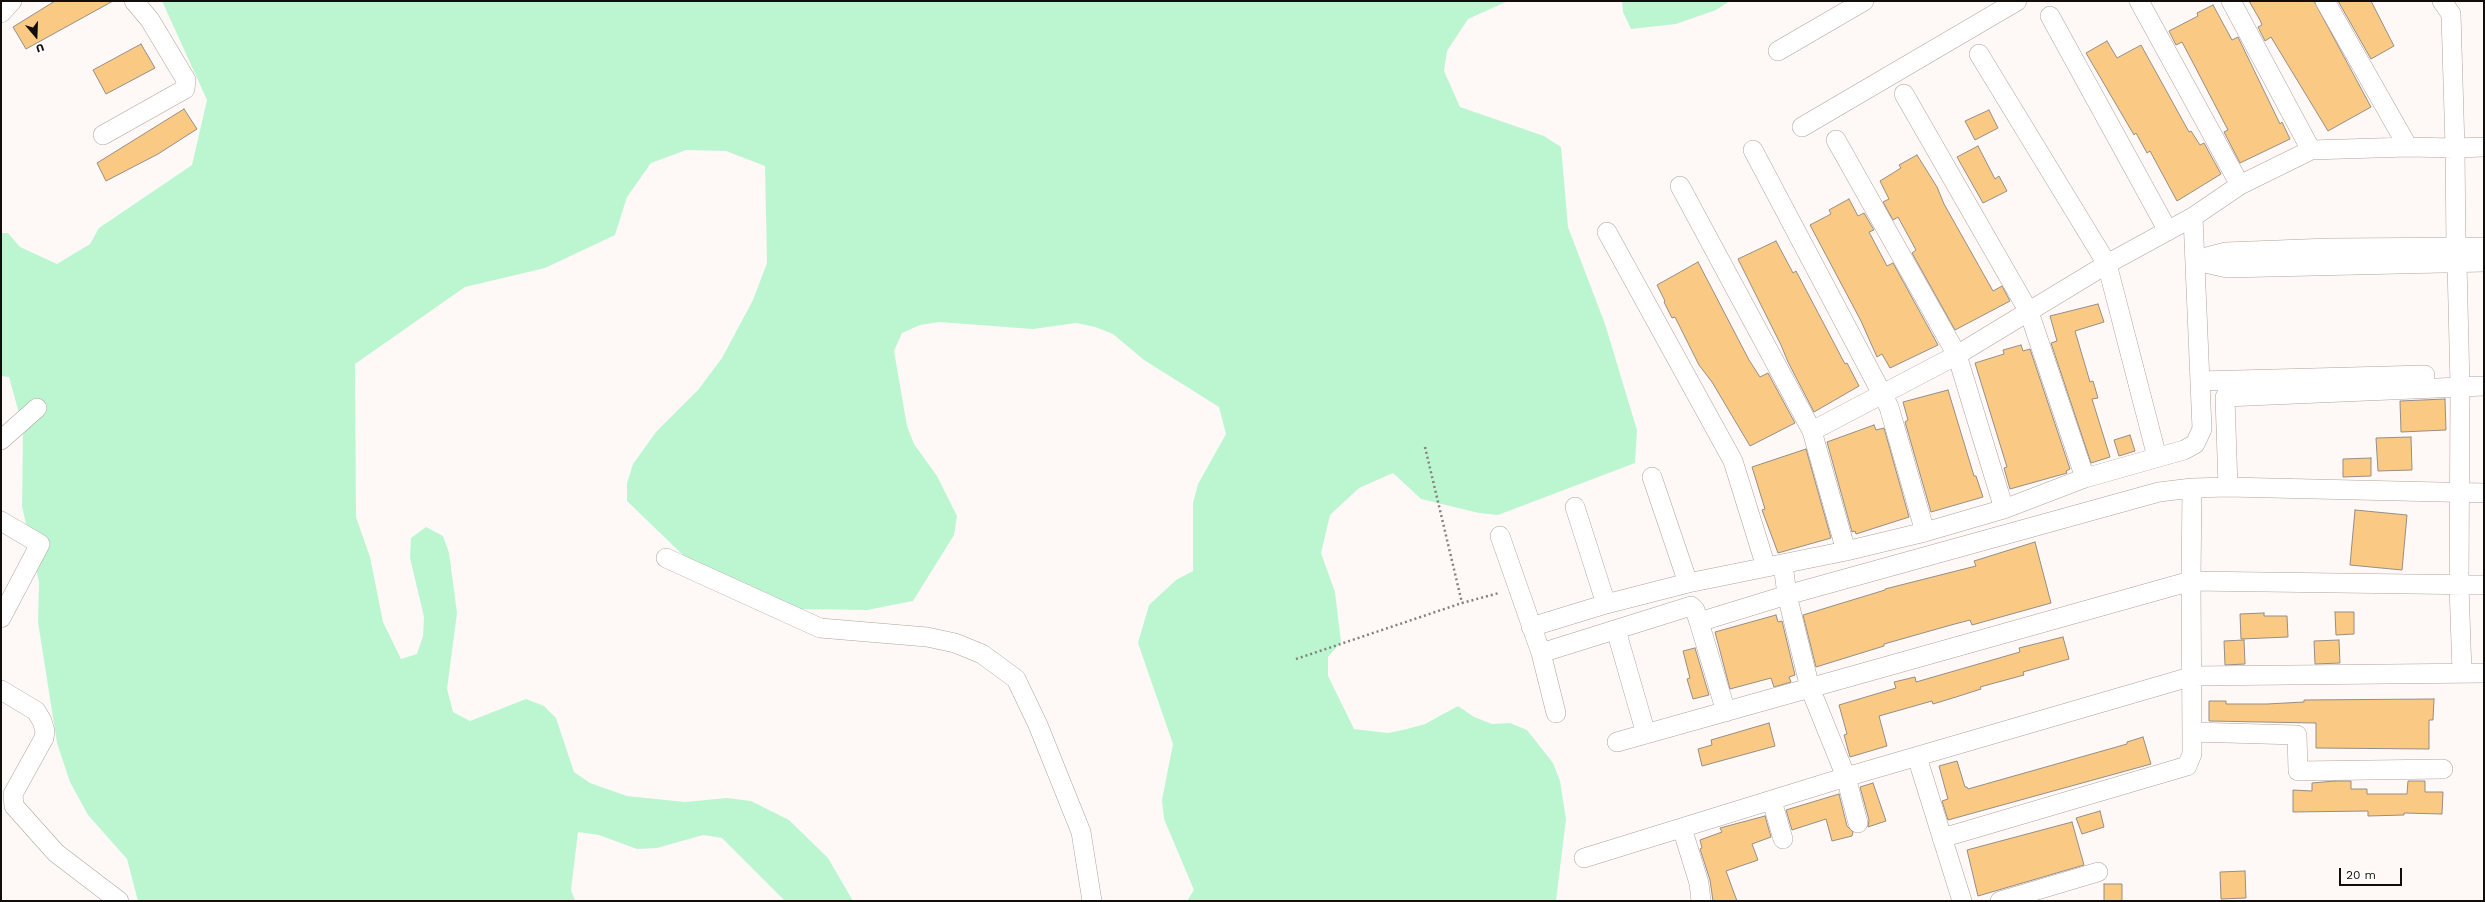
<!DOCTYPE html>
<html>
<head>
<meta charset="utf-8">
<style>
	body { margin:0 }
	#map { position:relative; width:2485px; height:902px; overflow:hidden; background:#fef9f7; font-family:"Work Sans",sans-serif }
	canvas { display:block }
	.frame { position:absolute; inset:0; border:2px solid #110d0b; pointer-events:none }
	.north { position:absolute; left:16px; top:16px; width:40px; height:40px; -webkit-text-stroke:3px #fff; paint-order:stroke; rotate:161deg; font-size:11px; font-weight:700; line-height:16px; text-align:center; color:#110d0b }
	.north::after { content:''; display:block; margin:auto; width:14px; height:18px; background:#110d0b; clip-path:polygon(50% 0,100% 100%,50% 72%,0 100%) }
	.scale { position:absolute; left:2339px; top:868px; width:63px; height:18px; box-sizing:border-box; border:2px solid #110d0b; border-top:0; padding-left:5px; font-size:12px; line-height:14px; white-space:nowrap; color:#110d0b; -webkit-text-stroke:3px #fff; paint-order:stroke }
</style>
</head>
<body>
<div id="map">
<canvas width="2485" height="902"></canvas>
<div class="frame"></div>
<div class="north">U</div>
<div class="scale">20 m</div>
</div>
<script>
const g = document.querySelector('canvas').getContext('2d');
g.lineJoin = 'round';
function paint(path, color) { g.fillStyle = color; g.fill(path, 'evenodd'); }
const shape = rows => new Path2D(rows.map(r => 'M' + r).join(''));
function stroke(path, color, width, dash) { g.strokeStyle = color; g.lineWidth = width; g.lineCap = dash ? 'butt' : 'round'; g.setLineDash(dash || []); g.stroke(path); }
const green = shape([
	[162,1,1508,1,1468,19,1447,51,1444,71,1460,107,1544,136,1561,147,1568,227,1605,324,1637,430,1635,463,1498,515,1479,513,1421,499,1393,473,1359,488,1330,515,1321,553,1335,592,1341,642,1328,657,1328,676,1354,729,1388,733,1407,729,1425,724,1458,706,1474,717,1492,724,1510,723,1527,730,1553,763,1560,781,1566,819,1556,901,1187,901,1194,890,1164,819,1162,800,1173,744,1138,643,1149,605,1176,580,1193,571,1193,503,1198,484,1226,434,1219,407,1144,360,1113,334,1095,327,1076,323,1033,329,939,322,920,325,902,333,894,351,907,426,914,444,937,476,957,516,954,535,913,601,867,610,795,609,684,556,627,501,627,483,633,464,656,432,698,390,722,358,753,300,767,263,765,166,726,151,686,150,651,163,627,197,615,235,545,268,465,287,355,364,356,517,370,557,383,622,401,659,417,654,423,636,424,617,410,558,411,538,426,527,443,536,449,553,457,613,447,689,453,712,470,721,526,699,544,706,556,718,574,772,590,783,627,796,685,802,727,798,751,801,789,820,828,858,853,901,785,901,722,838,703,835,657,848,637,849,599,835,578,832,571,890,575,901,138,901,127,859,88,815,70,782,57,743,38,622,39,582,22,506,23,428,9,377,1,376,1,233,8,233,20,247,57,264,90,244,99,228,192,165,207,100],
	[1622,1,1730,1,1716,10,1676,24,1631,29,1623,12]
]);
const building = shape([
	[55,1,113,1,26,49,13,27,55,1],
	[2249,1,2314,1,2371,107,2328,131,2271,37,2265,41,2258,27,2262,25,2260,20,2249,1],
	[2338,1,2371,1,2394,46,2371,59,2338,1],
	[2213,5,2232,40,2238,37,2280,124,2282,122,2290,139,2240,163,2224,132,2228,130,2191,59,2182,42,2176,45,2169,31,2198,16,2197,13,2213,5],
	[2107,41,2117,58,2141,45,2189,132,2191,131,2200,145,2204,143,2221,174,2177,201,2150,151,2147,153,2136,133,2134,135,2086,53,2107,41],
	[141,44,155,68,106,94,93,70,141,44],
	[184,109,197,129,158,154,106,181,97,163,184,109],
	[1989,110,1998,128,1975,140,1965,121,1989,110],
	[1978,146,1995,179,1999,176,2007,191,1983,203,1957,157,1978,146],
	[1917,155,1937,187,1944,204,1993,291,2002,286,2010,301,1955,330,1912,253,1916,250,1898,217,1893,220,1883,202,1889,199,1880,181,1901,168,1899,165,1917,155],
	[1849,199,1858,216,1864,213,1874,230,1869,232,1887,266,1893,263,1938,345,1890,368,1882,354,1877,357,1861,321,1810,225,1831,214,1829,210,1849,199],
	[1776,241,1793,273,1796,271,1845,364,1847,363,1859,386,1814,412,1788,362,1781,345,1738,259,1776,241],
	[1698,262,1749,360,1760,377,1768,373,1795,423,1750,446,1712,382,1699,365,1675,317,1672,318,1664,302,1665,301,1657,285,1698,262],
	[2098,304,2104,322,2075,331,2090,382,2093,381,2098,398,2092,399,2110,457,2091,463,2051,343,2057,341,2050,316,2098,304],
	[2021,345,2023,351,2030,349,2070,469,2066,471,2067,473,2010,489,2004,468,2007,467,1975,363,2004,354,2003,350,2021,345],
	[1948,390,1974,476,1976,476,1983,497,1931,512,1905,422,1908,420,1903,402,1948,390],
	[2445,399,2446,430,2401,432,2400,401,2445,399],
	[1874,425,1876,430,1884,428,1909,517,1856,534,1855,531,1852,532,1827,442,1874,425],
	[2130,435,2135,451,2119,456,2114,440,2130,435],
	[2411,437,2412,470,2378,471,2376,438,2411,437],
	[1806,449,1831,538,1778,553,1762,510,1765,509,1752,467,1806,449],
	[2371,458,2371,476,2343,477,2343,459,2371,458],
	[2355,510,2407,515,2402,570,2350,565,2355,510],
	[2035,542,2051,603,1972,625,1970,620,1951,625,1884,644,1884,646,1816,667,1803,615,1885,590,1885,589,1976,566,1974,561,2035,542],
	[2335,612,2354,612,2354,634,2336,635,2335,612],
	[2264,613,2264,616,2287,616,2288,637,2241,639,2240,614,2264,613],
	[1776,615,1778,622,1782,621,1795,675,1789,677,1791,682,1774,687,1771,678,1730,689,1715,632,1776,615],
	[2063,637,2069,659,2023,672,2024,675,1980,687,1981,689,1956,697,1933,704,1932,701,1879,716,1887,746,1850,757,1844,735,1847,734,1839,705,1896,688,1894,682,1915,677,1916,682,2020,652,2019,648,2063,637],
	[2244,640,2245,664,2225,665,2224,641,2244,640],
	[2339,640,2340,663,2315,664,2314,641,2339,640],
	[1695,648,1709,695,1693,699,1687,679,1690,678,1683,651,1695,648],
	[2434,699,2433,720,2429,720,2429,749,2316,748,2316,723,2209,721,2209,701,2226,701,2226,704,2267,704,2304,702,2304,700,2434,699],
	[1769,723,1775,746,1702,766,1698,749,1712,745,1711,740,1769,723],
	[2143,737,2151,764,1948,820,1942,801,1948,799,1939,766,1957,761,1965,787,1967,787,1968,789,2127,744,2127,742,2143,737],
	[2335,781,2351,781,2351,789,2367,789,2367,794,2407,794,2408,781,2425,781,2425,792,2443,792,2442,814,2404,813,2404,815,2368,816,2368,811,2293,812,2293,790,2312,791,2312,783,2335,781],
	[1873,783,1886,821,1868,827,1869,820,1860,787,1873,783],
	[1839,794,1847,826,1853,832,1852,836,1832,841,1826,819,1792,830,1786,810,1839,794],
	[2100,811,2104,827,2082,834,2076,818,2100,811],
	[1765,816,1771,837,1752,844,1758,860,1726,871,1737,901,1713,901,1710,880,1700,849,1702,848,1700,840,1722,832,1720,828,1765,816],
	[2072,822,2084,865,1978,896,1967,850,2072,822],
	[2245,871,2246,898,2221,899,2220,872,2245,871],
	[2104,884,2122,884,2122,901,2104,901,2104,884]
]);
const path = shape([
	[1425,447,1462,603],
	[1296,659,1462,603,1499,593]
]);
const street = shape([
	[2139,1,2240,185],
	[2231,1,2311,150],
	[2325,1,2408,147],
	[2442,1,2451,14,2455,148,2484,147],
	[1,13,12,1],
	[2050,16,2168,231],
	[1778,51,1864,1],
	[1979,54,2107,264,2157,457],
	[1904,94,2029,312,2085,478],
	[1802,127,2017,1],
	[103,135,185,89,186,80,150,20,134,1],
	[1836,140,1957,355,2004,509],
	[1753,150,1889,407,1925,532],
	[1680,186,1812,431,1846,551],
	[1607,232,1733,461,1766,567],
	[2195,260,2226,252,2329,248,2484,247],
	[2196,261,2227,268,2484,262],
	[2457,263,2460,386,2459,586,2462,673],
	[2200,381,2425,375],
	[1812,431,1957,355,2107,264,2193,217,2240,185,2311,150,2408,147,2455,148,2456,247],
	[1,440,37,408],
	[1652,477,1688,583],
	[2228,487,2225,397,2484,386],
	[1575,507,1606,604],
	[1,521,40,544,1,618],
	[1500,536,1541,653,1691,606,1695,610,1699,622,1787,595,2159,492,2192,488,2228,487,2484,493],
	[666,558,820,628,927,637,955,643,982,654,1016,679,1038,725,1081,832,1092,901],
	[1783,564,1787,595,1810,688,1846,777,1858,823],
	[1699,622,1726,712],
	[1531,627,1606,604,1688,583,1846,551,1925,532,2004,509,2085,478,2184,450,2195,444,2202,429,2193,217],
	[1616,630,1646,734],
	[1541,653,1556,713],
	[1,690,36,711,42,721,45,731,44,738,13,794,14,806,56,853,119,901],
	[2192,732,2297,735,2298,771,2443,769],
	[1617,742,2191,581,2192,488],
	[1917,757,1962,901],
	[1772,801,1783,839],
	[1682,828,1699,883,1701,901],
	[1942,838,2187,766,2192,754,2192,743,2191,581,2484,585],
	[1584,858,1846,777,2193,676,2484,673],
	[2000,901,2098,872]
]);
paint(green, '#bcf6d1');
paint(building, '#faca84');
stroke(building, '#958e85', 1);
stroke(street, '#afa39e', 20);
stroke(path, '#85807e', 2.5, [2, 3]);
stroke(street, '#fff', 19);
</script>
</body>
</html>
